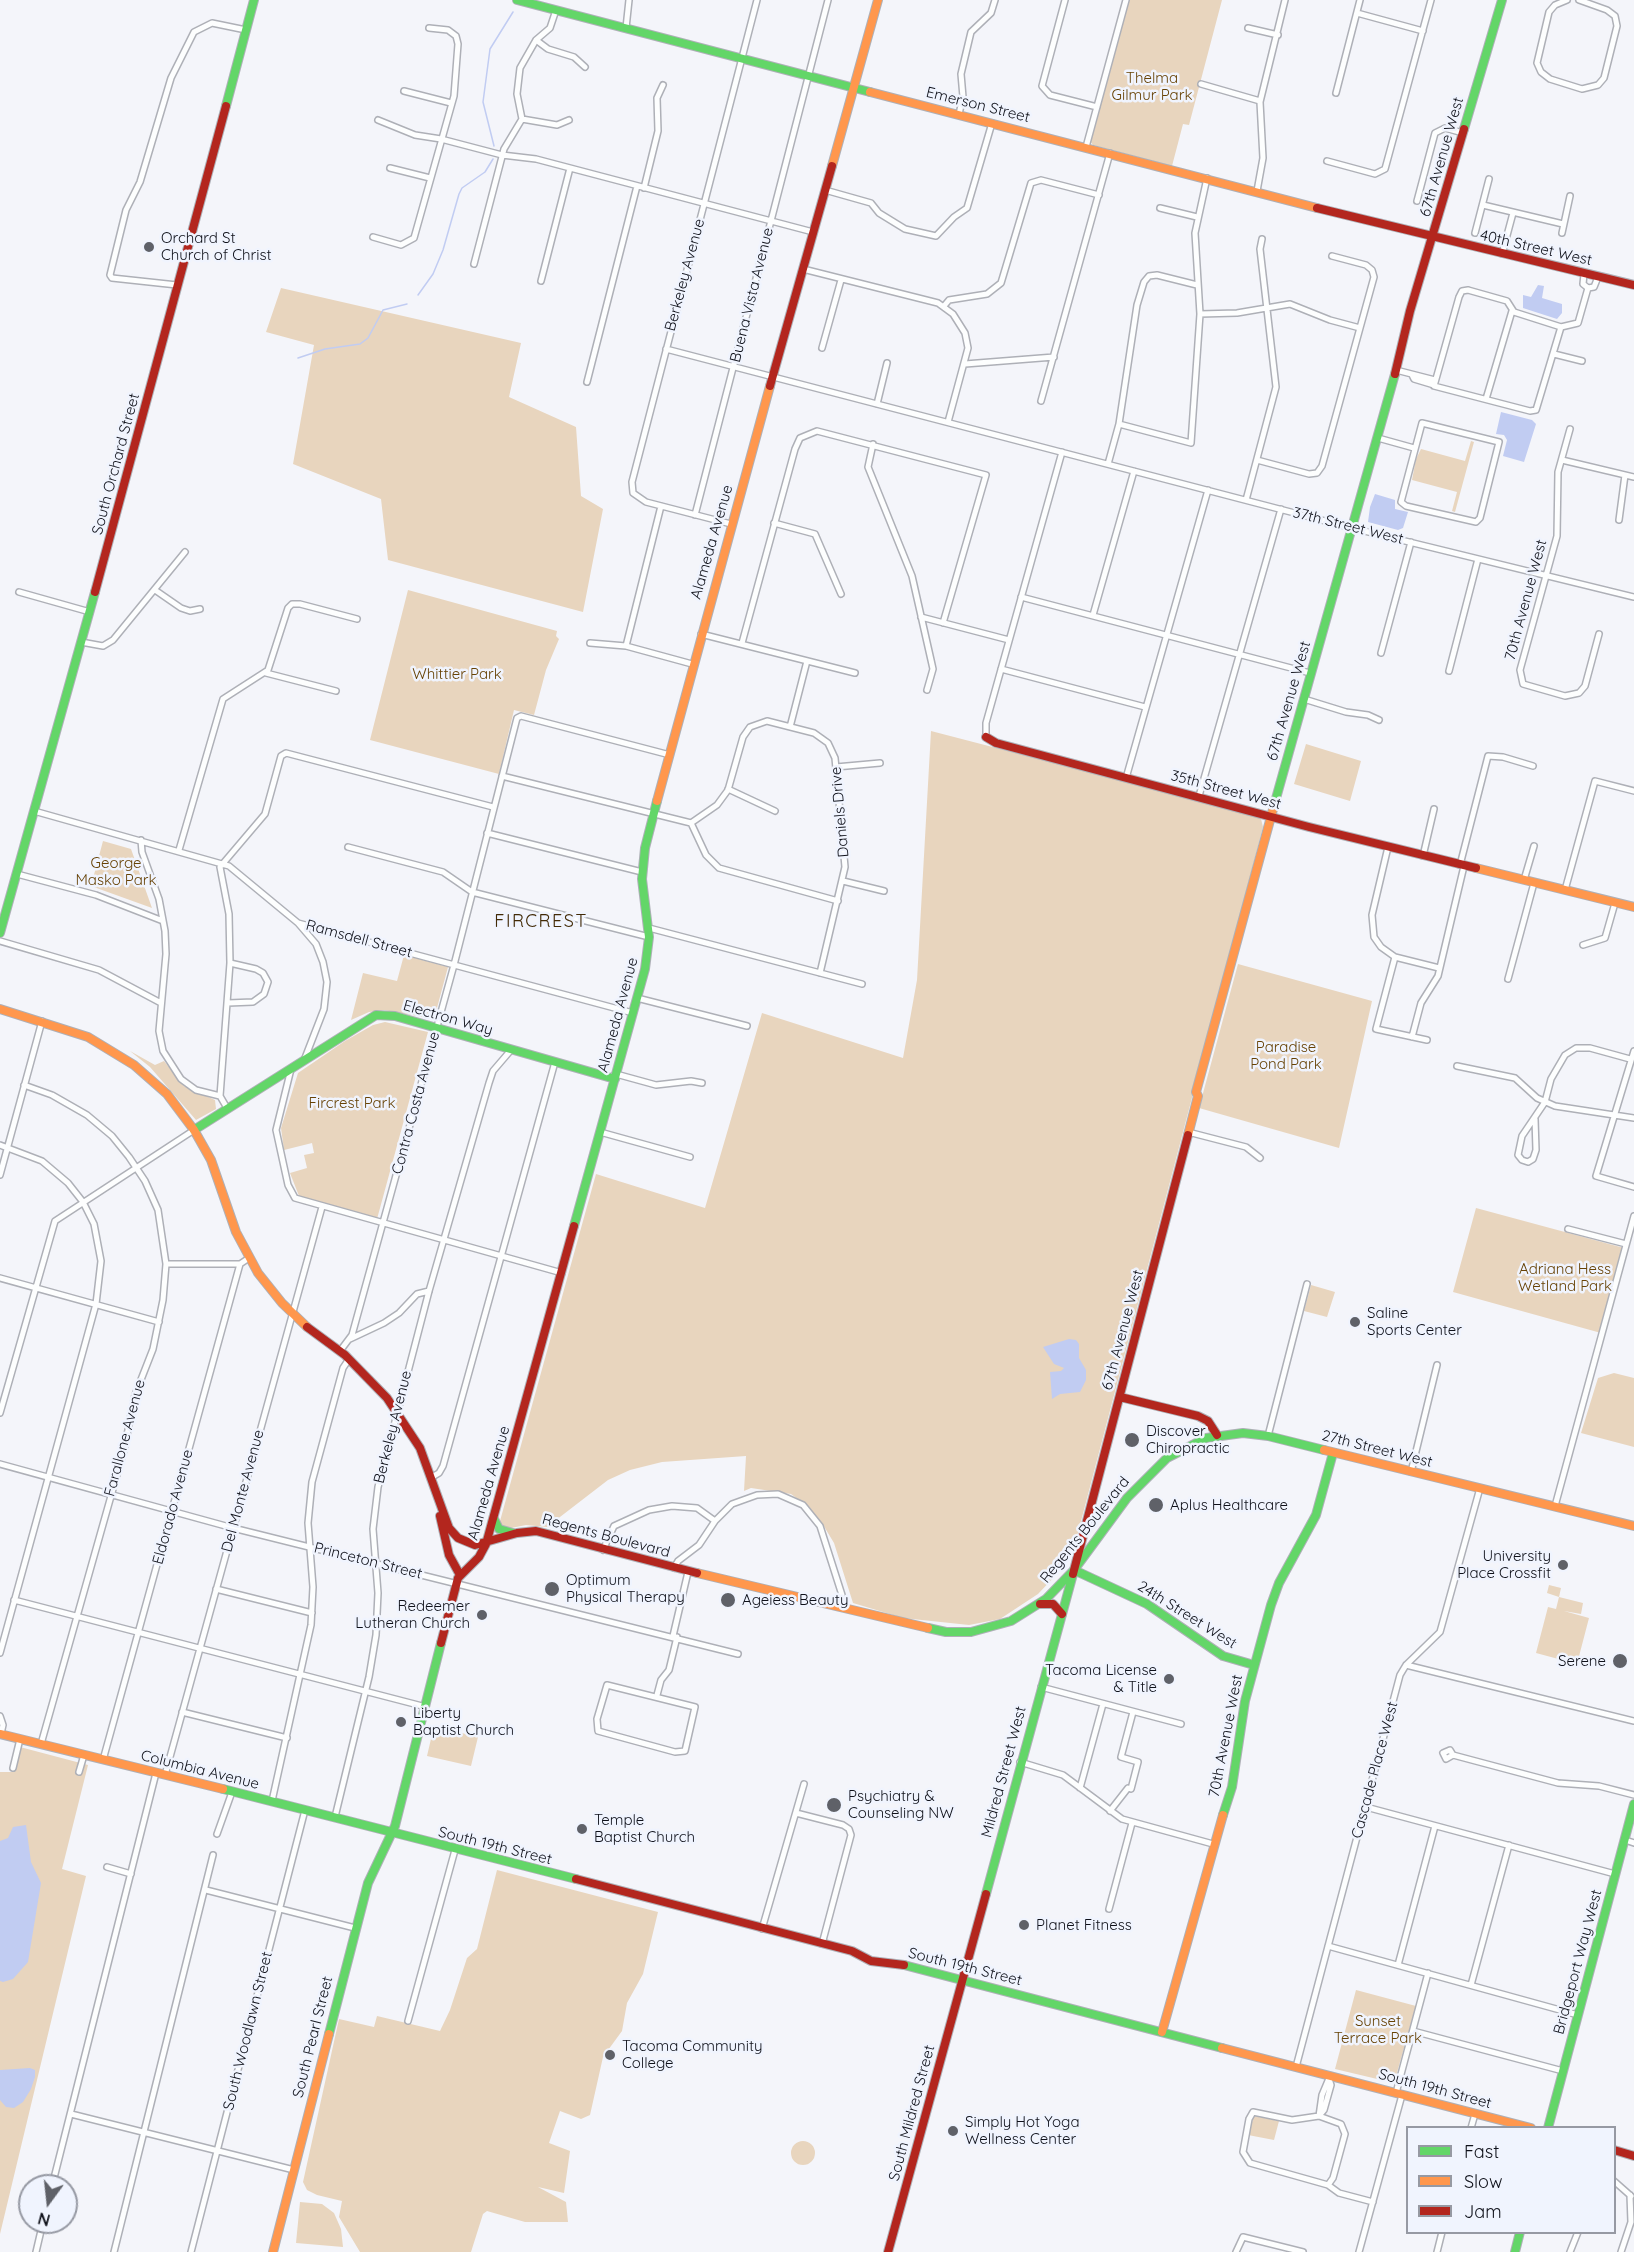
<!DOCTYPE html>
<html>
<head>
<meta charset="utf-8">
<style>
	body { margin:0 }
	#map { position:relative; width:1634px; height:2252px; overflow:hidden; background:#f4f5fa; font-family:Quicksand,sans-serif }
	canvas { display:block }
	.legend { position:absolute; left:1406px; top:2126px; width:210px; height:108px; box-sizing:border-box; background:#f0f4fe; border:2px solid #9699a3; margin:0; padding:8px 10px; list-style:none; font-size:18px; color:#0f111a }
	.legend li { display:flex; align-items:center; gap:12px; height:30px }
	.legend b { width:30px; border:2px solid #9699a3 }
	.north { position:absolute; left:18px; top:2174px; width:60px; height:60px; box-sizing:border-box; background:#f0f4fe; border:2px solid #9699a3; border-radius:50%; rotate:195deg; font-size:16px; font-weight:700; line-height:24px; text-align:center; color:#0f111a }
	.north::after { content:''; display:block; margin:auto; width:21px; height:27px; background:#5f6168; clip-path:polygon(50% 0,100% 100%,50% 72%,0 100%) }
</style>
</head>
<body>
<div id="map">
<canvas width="1634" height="2252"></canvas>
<ul class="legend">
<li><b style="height:8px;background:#63d668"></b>Fast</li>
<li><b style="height:8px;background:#ff974d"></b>Slow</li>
<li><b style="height:8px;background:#b3261e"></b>Jam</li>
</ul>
<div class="north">N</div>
</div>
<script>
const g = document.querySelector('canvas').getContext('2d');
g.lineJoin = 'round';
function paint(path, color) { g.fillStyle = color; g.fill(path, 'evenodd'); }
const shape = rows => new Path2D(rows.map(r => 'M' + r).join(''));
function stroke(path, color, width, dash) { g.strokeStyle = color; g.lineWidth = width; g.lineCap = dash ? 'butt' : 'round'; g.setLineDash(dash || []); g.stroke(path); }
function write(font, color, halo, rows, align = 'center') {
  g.font = font + ' Quicksand,sans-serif'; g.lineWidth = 5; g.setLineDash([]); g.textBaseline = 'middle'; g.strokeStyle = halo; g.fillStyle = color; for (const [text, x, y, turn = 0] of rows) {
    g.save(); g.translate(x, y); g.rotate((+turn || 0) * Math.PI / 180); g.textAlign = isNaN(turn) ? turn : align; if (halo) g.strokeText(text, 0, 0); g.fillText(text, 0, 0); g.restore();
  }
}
const green = shape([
	[1129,0,1222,0,1189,125,1183,124,1172,166,1093,145,1090,141],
	[281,288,521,343,509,397,576,427,581,496,603,509,583,612,388,560,381,499,293,464,314,345,266,332],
	[1471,441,1474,442,1455,512,1452,511,1457,492,1412,480,1416,459,1421,449,1465,461],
	[408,590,557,631,556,636,559,639,546,670,534,715,514,710,499,774,370,740],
	[931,731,1250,814,1261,819,1263,827,1075,1544,1058,1573,1038,1594,1000,1619,969,1625,903,1618,853,1603,834,1543,822,1523,807,1506,791,1494,751,1488,744,1491,746,1456,662,1462,630,1470,608,1480,547,1527,526,1525,506,1529,499,1524,500,1521,596,1174,705,1208,762,1013,903,1058,917,980],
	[1306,744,1361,761,1350,801,1294,784],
	[103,841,131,849,152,908,91,886],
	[404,955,448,967,434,1019,384,1010,369,1012,351,1020,363,973,397,981],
	[1238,964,1372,1001,1339,1148,1199,1108],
	[385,1022,428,1032,377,1219,299,1196,290,1173,307,1168,304,1155,314,1153,312,1143,284,1150,281,1128,298,1073,345,1041,373,1025],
	[130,1051,155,1065,164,1061,184,1086,215,1100,216,1109,196,1120,150,1067],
	[1476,1208,1624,1248,1601,1333,1453,1292],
	[1311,1285,1335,1292,1327,1317,1304,1311],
	[1614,1373,1634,1378,1634,1447,1581,1433,1598,1378],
	[1549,1585,1561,1588,1559,1597,1583,1603,1581,1614,1564,1611,1589,1618,1577,1664,1536,1653,1548,1607,1556,1609,1559,1597,1547,1593],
	[434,1726,478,1737,471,1766,427,1756],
	[20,1747,88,1765,62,1869,86,1876,0,2234,0,1772,14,1772],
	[497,1870,658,1912,643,1974,627,2003,622,2031,603,2057,590,2115,581,2119,560,2111,549,2143,570,2151,564,2193,538,2187,566,2202,568,2222,525,2222,487,2211,483,2214,471,2252,360,2252,339,2217,342,2201,317,2195,307,2190,303,2182,339,2019,374,2027,377,2016,440,2031,450,2010,467,1958,477,1949],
	[1356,1990,1416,2006,1394,2083,1335,2069],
	[1254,2116,1279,2121,1274,2140,1248,2135],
	'791 2153a12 12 0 1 1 24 0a12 12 0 1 1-24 0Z',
	[300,2202,322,2204,334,2213,341,2229,343,2247,296,2243]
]);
const water = shape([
	[1538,285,1544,286,1542,298,1562,304,1562,313,1557,319,1523,308,1523,295,1531,297],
	[1501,412,1532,420,1536,424,1524,462,1503,456,1507,440,1504,435,1496,434],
	[1375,494,1395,500,1395,509,1408,512,1403,528,1398,530,1368,522,1370,507],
	[1069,1339,1076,1340,1079,1344,1079,1358,1086,1370,1086,1380,1080,1392,1060,1394,1052,1399,1050,1372,1061,1371,1064,1368,1054,1364,1043,1347],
	[26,1825,31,1862,41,1883,28,1962,13,1979,3,1982,0,1981,0,1841,8,1838,13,1827],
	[30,2068,35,2070,35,2077,31,2089,23,2102,14,2108,6,2107,0,2100,0,2070]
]);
const stream = shape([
	[494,146,483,102,490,49,513,12],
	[418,295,433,274,443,250,459,194,462,188,485,172,493,159],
	[298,358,325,349,360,344,368,338,383,310,407,304]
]);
const street = shape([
	[1065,0,1042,86,1050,95,1097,107],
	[1567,0,1555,5,1549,12,1537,63,1541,72,1550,79,1582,89,1598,85,1604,78,1617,26,1615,16,1607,10,1579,0],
	[1357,13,1423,31],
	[626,28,629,0],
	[1248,28,1278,35],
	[536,40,548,49,574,57,585,67],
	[1201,84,1260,101],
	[404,91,451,103],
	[1336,93,1360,0],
	[959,114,963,97,961,74,971,32,991,13,995,0],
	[522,119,557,125,569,120],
	[378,120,415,135,441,139,502,155,536,159,813,232],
	[1086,147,1126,0],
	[1327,161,1375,174,1385,169,1431,0],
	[390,168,430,178],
	[644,188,658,131,657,98,663,85],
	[825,190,871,203,879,213,905,229,936,236,954,217,967,208,992,123],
	[1257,191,1263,158,1260,102,1285,0],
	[1417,201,1435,133,1445,128,1463,133],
	[1483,205,1563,224],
	[1160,208,1197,217],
	[1475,233,1489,179],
	[1562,233,1570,196],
	[373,237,401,245,414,238,454,96,458,44,456,36,448,30,429,28],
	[1502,254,1513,213],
	[474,264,504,149,522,119,517,94,520,68,536,40,550,28,556,10],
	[803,269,938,303,953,314,965,333,968,348,948,422],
	[1584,274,1583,284,1588,288,1594,287,1598,277],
	[541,281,570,168],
	[177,285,112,278,110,275,126,210,140,182,171,78,194,32,212,23,246,30],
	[1468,290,1507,301,1514,312,1561,327,1536,410,1530,411,1434,386,1459,297,1462,291,1468,290],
	[944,306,949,300,987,294,1001,283,1031,183,1041,180,1099,195],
	[1200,314,1237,313,1290,304,1330,320,1360,328],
	[1561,327,1578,323,1588,288],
	[822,348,841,280],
	[666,349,1352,528,1634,597],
	[1554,354,1582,361],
	[965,364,1054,357],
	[1396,370,1435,380],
	[1412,375,1414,379,1434,385],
	[587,382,637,186],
	[1486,399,1512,311],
	[1041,401,1110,153],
	[877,404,887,363],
	[1422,423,1499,442,1480,518,1476,522,1406,506,1401,502,1422,423],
	[1119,424,1191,443,1200,314,1195,233,1207,178],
	[1570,429,1558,472,1557,536,1520,670,1523,684,1565,696,1579,693,1585,686,1599,634],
	[1378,438,1414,448],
	[873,444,868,467,912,576,931,660,933,669,927,690],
	[1257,460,1309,474,1317,473,1322,466,1374,277,1372,270,1366,265,1332,256],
	[1562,460,1634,477],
	[1108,464,1119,424,1137,305,1144,282,1149,276,1157,275,1197,285],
	[1246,500,1276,387,1260,249,1262,239],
	[695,515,828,0],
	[1619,520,1625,475],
	[774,523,815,534,841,594],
	[731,524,646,502,633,493,632,482,757,0],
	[155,590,181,608,190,611,200,609],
	[19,592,90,612],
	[1021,597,1310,673],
	[1093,615,1134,471],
	[921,617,1009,640],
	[701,634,855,673],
	[81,642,103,646,113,640,185,552],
	[590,643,626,646,692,664],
	[742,643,795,449,800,438,817,431,986,475,943,623],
	[626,646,661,506],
	[1381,653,1411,542],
	[1001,669,1145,707],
	[1449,671,1478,559],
	[266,673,336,691],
	[1304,699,1346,712,1368,715,1379,720],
	[790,727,807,661],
	[986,737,986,723,1062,452],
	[836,767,880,763],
	[502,776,691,823,706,855,719,868,838,901],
	[1126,778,1208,490],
	[728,789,775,811],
	[1199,796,1281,509],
	[34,811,229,866,298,923,633,1013],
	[691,823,717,805,728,790,743,737,750,727,767,721,814,733,828,743,835,758,845,867,820,973],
	[487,833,642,872],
	[141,840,142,852,159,899,165,931,166,954,159,1031,163,1051,181,1079,196,1090,220,1096,227,1108],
	[348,847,443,872,472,892,649,937],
	[1388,847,1372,915,1374,937,1381,947,1395,957,1439,968],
	[179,850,223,699,268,670,288,608,292,604,300,604,357,619],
	[1423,856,1434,809],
	[1460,865,1488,756,1503,757,1533,766],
	[17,874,96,895,163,921],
	[1524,880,1534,846],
	[843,881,884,891],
	[1565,890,1595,781,1634,791],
	[298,923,316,944,323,962,327,982,324,1009,305,1058],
	[649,928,862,984],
	[0,941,99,970,161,1003],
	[1583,945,1605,938,1615,903],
	[1395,957,1376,1029,1427,1040],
	[1508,979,1534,883],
	[637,998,747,1026],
	[228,1003,253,1002,264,994,268,982,263,973,256,969,230,963],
	[1412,1037,1421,1003,1438,976,1464,866],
	[1634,1051,1596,1176,1634,1187],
	[1457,1066,1515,1078,1537,1098,1555,1106,1634,1118],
	[291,1069,276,1130,288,1185,295,1198,562,1273],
	[616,1074,656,1085,691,1081,702,1083],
	[24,1085,52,1095,87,1115,112,1136,129,1157,145,1181,158,1210,166,1264,163,1300,153,1349,135,1395,124,1450,41,1744],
	[220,1096,230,963,229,914,220,867,265,814,281,756,286,753,493,807],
	[1535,1119,1536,1150,1533,1159,1528,1162,1522,1160,1518,1155,1522,1136,1545,1102,1551,1079,1565,1055,1576,1048,1590,1048,1630,1059],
	[600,1132,690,1157],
	[1188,1132,1246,1147,1260,1158],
	[0,1145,42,1161,68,1183,83,1202,94,1224,101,1261,96,1304,0,1653],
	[0,1175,42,1021],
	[1568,1229,1626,1244],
	[166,1264,240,1264],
	[0,1278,159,1322],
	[350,1339,384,1323,399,1313,417,1294,429,1291],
	[340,1351,352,1335,454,965,517,718,521,716,670,755],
	[0,1413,55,1221,194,1130],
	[1268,1436,1307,1284],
	[0,1464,233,1528,738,1654],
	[1411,1472,1437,1365],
	[432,1477,439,1473,443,1466,555,1062],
	[1555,1506,1634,1216],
	[603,1550,614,1526,649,1510,672,1506,697,1508,715,1521],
	[674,1568,678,1561,699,1545,715,1521,732,1504,757,1495,778,1494,803,1505,820,1526,842,1595,842,1608],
	[216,1589,312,1613],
	[14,1600,426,1707],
	[673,1636,688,1572],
	[1406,1665,1634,1721],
	[607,1685,695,1707,685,1751,675,1752,598,1731,597,1719,607,1685],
	[1041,1687,1181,1724],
	[657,1695,661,1680,669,1670,677,1637],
	[182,1712,287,1738],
	[0,1716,3,1725,1,1734],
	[1453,1755,1446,1759,1443,1753,1450,1750,1453,1755,1558,1783,1599,1786,1634,1795],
	[103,1760,240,1264,249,1258],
	[1020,1762,1063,1775,1122,1819,1213,1844],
	[13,1768,20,1739],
	[79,1772,84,1755],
	[165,1775,322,1207],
	[1080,1788,1103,1704],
	[272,1801,311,1625,313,1587,308,1523,312,1482,343,1368,349,1359],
	[1366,1807,1615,1874],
	[1110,1811,1128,1788,1131,1789,1138,1762,1121,1757,1133,1712],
	[796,1813,843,1825,849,1829,851,1835,822,1944],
	[335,1817,369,1677,376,1635,378,1593,373,1529,378,1487,429,1291,489,1083,493,1071,511,1050],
	[217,1834,232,1792],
	[1625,1840,1634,1843],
	[107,1867,131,1874],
	[206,1890,355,1928],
	[1109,1909,1132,1823],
	[762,1929,804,1784],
	[1328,1946,1578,2015],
	[1398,1965,1435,1826],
	[1471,1985,1509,1845],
	[408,2021,455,1850],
	[1413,2031,1563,2071],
	[1296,2067,1400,1675,1406,1665,1440,1632,1480,1488],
	[1396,2093,1428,1973],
	[71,2114,294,2170],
	[1319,2116,1322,2095,1330,2076],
	[1319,2116,1324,2110,1331,2085,1329,2079],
	[1471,2128,1475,2114],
	[1614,2181,1631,2196],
	[1328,2185,1333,2178,1345,2134,1341,2124,1319,2116,1292,2120,1253,2112,1249,2119,1243,2152,1250,2163,1328,2185,1339,2193,1373,2202],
	[52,2186,156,1773],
	[36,2252,43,2222],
	[114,2252,213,1855],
	[191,2252,305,1810],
	[1236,2252,1243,2237,1303,2252],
	[1359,2252,1402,2095],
	[1437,2252,1442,2232],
	[1570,2252,1578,2232],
	[1621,2252,1631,2222,1630,2195]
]);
const fast = shape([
	[517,0,870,92],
	[226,106,254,0],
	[1464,129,1502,0],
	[1275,802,1395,374],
	[0,933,95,592],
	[194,1130,376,1015,395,1016,615,1079],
	[574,1226,645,969,649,937,642,879,645,848,657,801],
	[494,1519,499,1529,513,1533],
	[1074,1570,1147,1604,1223,1656,1254,1665],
	[928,1628,946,1632,971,1632,1011,1621,1046,1599,1074,1570,1127,1498,1167,1458,1206,1438,1243,1433,1268,1436,1324,1450],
	[223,1789,576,1879],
	[1223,1815,1232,1787,1245,1701,1271,1605,1279,1583,1316,1515,1333,1453],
	[986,1894,1073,1574],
	[904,1965,1222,2048],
	[329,2034,368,1883,395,1826,441,1643],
	[1548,2128,1634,1804],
	[1515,2252,1520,2232]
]);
const slow = shape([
	[870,92,1317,208],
	[832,166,878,0],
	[657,801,770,386],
	[1476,868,1634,907],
	[0,1009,88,1037,134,1065,167,1094,194,1130,211,1160,236,1232,258,1273,282,1303,307,1327],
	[1188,1135,1198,1096,1196,1092,1275,802],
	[1324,1450,1634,1526],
	[697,1573,928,1628],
	[0,1734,223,1789],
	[1162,2032,1223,1815],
	[1222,2048,1531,2128],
	[273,2252,329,2034]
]);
const jam = shape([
	[1317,208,1634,285],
	[1395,374,1410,311,1464,129],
	[770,386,832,166],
	[95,592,226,106],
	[986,737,996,743,1309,827,1476,868],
	[307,1327,345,1355,387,1398,420,1448,449,1528,458,1538,475,1545,517,1533,536,1531,697,1573],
	[1120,1397,1198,1416,1208,1421,1217,1435],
	[440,1516,449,1555,460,1575],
	[1073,1574,1188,1135],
	[1040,1604,1053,1604,1062,1614],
	[441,1643,458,1578,479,1557,486,1544,574,1226],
	[576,1879,852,1951,871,1961,904,1965],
	[1614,2150,1634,2156],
	[888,2252,986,1894]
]);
const markers = [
	[149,247,6,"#5f6168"],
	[1355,1322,6,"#5f6168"],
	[1132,1440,8,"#5f6168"],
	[1156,1505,8,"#5f6168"],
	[1563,1565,6,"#5f6168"],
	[552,1589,8,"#5f6168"],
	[728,1600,8,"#5f6168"],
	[482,1615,6,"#5f6168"],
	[1620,1661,8,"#5f6168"],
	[1169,1679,6,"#5f6168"],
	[401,1722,6,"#5f6168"],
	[834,1805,8,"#5f6168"],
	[582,1829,6,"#5f6168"],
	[1024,1925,6,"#5f6168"],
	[610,2055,6,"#5f6168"],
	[953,2131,6,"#5f6168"]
];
const parkNames = [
	["Thelma",1152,78],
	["Gilmur Park",1152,95],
	["Whittier Park",457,674],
	["George",116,863],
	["Masko Park",116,880],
	["Paradise",1286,1047],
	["Pond Park",1286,1064],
	["Fircrest Park",352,1103],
	["Adriana Hess",1565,1269],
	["Wetland Park",1565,1286],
	["Sunset",1378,2021],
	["Terrace Park",1378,2038]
];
const streetNames = [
	["Emerson Street",978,105,14],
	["67th Avenue West",1442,157,-74],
	["40th Street West",1536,248,13],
	["Berkeley Avenue",685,275,-75],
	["Buena Vista Avenue",752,295,-76],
	["South Orchard Street",116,464,-75],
	["37th Street West",1348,526,14],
	["Alameda Avenue",712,542,-74],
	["70th Avenue West",1526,600,-75],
	["67th Avenue West",1289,701,-74],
	["35th Street West",1226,790,15],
	["Daniels Drive",840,812,-95],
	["Ramsdell Street",359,939,15],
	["Alameda Avenue",618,1015,-75],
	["Electron Way",448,1018,16],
	["Contra Costa Avenue",416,1103,-75],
	["67th Avenue West",1123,1330,-75],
	["Berkeley Avenue",393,1427,-76],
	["Farallone Avenue",125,1438,-75],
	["27th Street West",1377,1449,14],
	["Alameda Avenue",489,1483,-74],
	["Del Monte Avenue",243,1491,-75],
	["Eldorado Avenue",173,1507,-75],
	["Regents Boulevard",1085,1530,-51],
	["Regents Boulevard",606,1536,15],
	["Princeton Street",368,1561,14],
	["24th Street West",1187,1615,32],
	["70th Avenue West",1226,1736,-79],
	["Columbia Avenue",200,1770,14],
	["Cascade Place West",1375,1770,-75],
	["Mildred Street West",1004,1772,-75],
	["South 19th Street",495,1846,14],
	["Bridgeport Way West",1578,1962,-75],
	["South 19th Street",965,1967,14],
	["South Woodlawn Street",248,2031,-76],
	["South Pearl Street",313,2037,-76],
	["South 19th Street",1435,2089,15],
	["South Mildred Street",912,2113,-75]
];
const poiNames = [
	["Orchard St",161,238],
	["Church of Christ",161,255],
	["Saline",1367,1313],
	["Sports Center",1367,1330],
	["Discover",1146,1431],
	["Chiropractic",1146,1448],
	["Aplus Healthcare",1170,1505],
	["University",1551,1556,"right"],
	["Place Crossfit",1551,1573,"right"],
	["Optimum",566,1580],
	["Physical Therapy",566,1597],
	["Ageiess Beauty",742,1600],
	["Redeemer",470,1606,"right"],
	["Lutheran Church",470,1623,"right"],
	["Serene",1606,1661,"right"],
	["Tacoma License",1157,1670,"right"],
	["& Title",1157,1687,"right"],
	["Liberty",413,1713],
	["Baptist Church",413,1730],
	["Psychiatry &",848,1796],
	["Counseling NW",848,1813],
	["Temple",594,1820],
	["Baptist Church",594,1837],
	["Planet Fitness",1036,1925],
	["Tacoma Community",622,2046],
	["College",622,2063],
	["Simply Hot Yoga",965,2122],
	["Wellness Center",965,2139]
];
const quarterNames = [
	["FIRCREST",541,922]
];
paint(green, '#e8d5be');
paint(water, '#c1ccf2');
stroke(stream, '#c1ccf2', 1.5);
stroke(street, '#aeb0b7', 8);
stroke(fast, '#aeb0b7', 10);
stroke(slow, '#aeb0b7', 10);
stroke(jam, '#aeb0b7', 10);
stroke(street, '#fdfefe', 5);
stroke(fast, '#63d668', 8);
stroke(slow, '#ff974d', 8);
stroke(jam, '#b3261e', 8);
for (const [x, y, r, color] of markers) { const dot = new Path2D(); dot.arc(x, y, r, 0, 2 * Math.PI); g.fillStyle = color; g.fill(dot); stroke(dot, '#f0f4fe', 2); }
write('15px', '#674205', '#f0f4fe', parkNames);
write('15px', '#0f111a', '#f0f4fe', streetNames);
write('15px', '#0f111a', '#f0f4fe', poiNames, 'left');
g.letterSpacing = '1.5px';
write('18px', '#422a06', '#f0f4fe', quarterNames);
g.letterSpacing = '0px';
</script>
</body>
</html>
